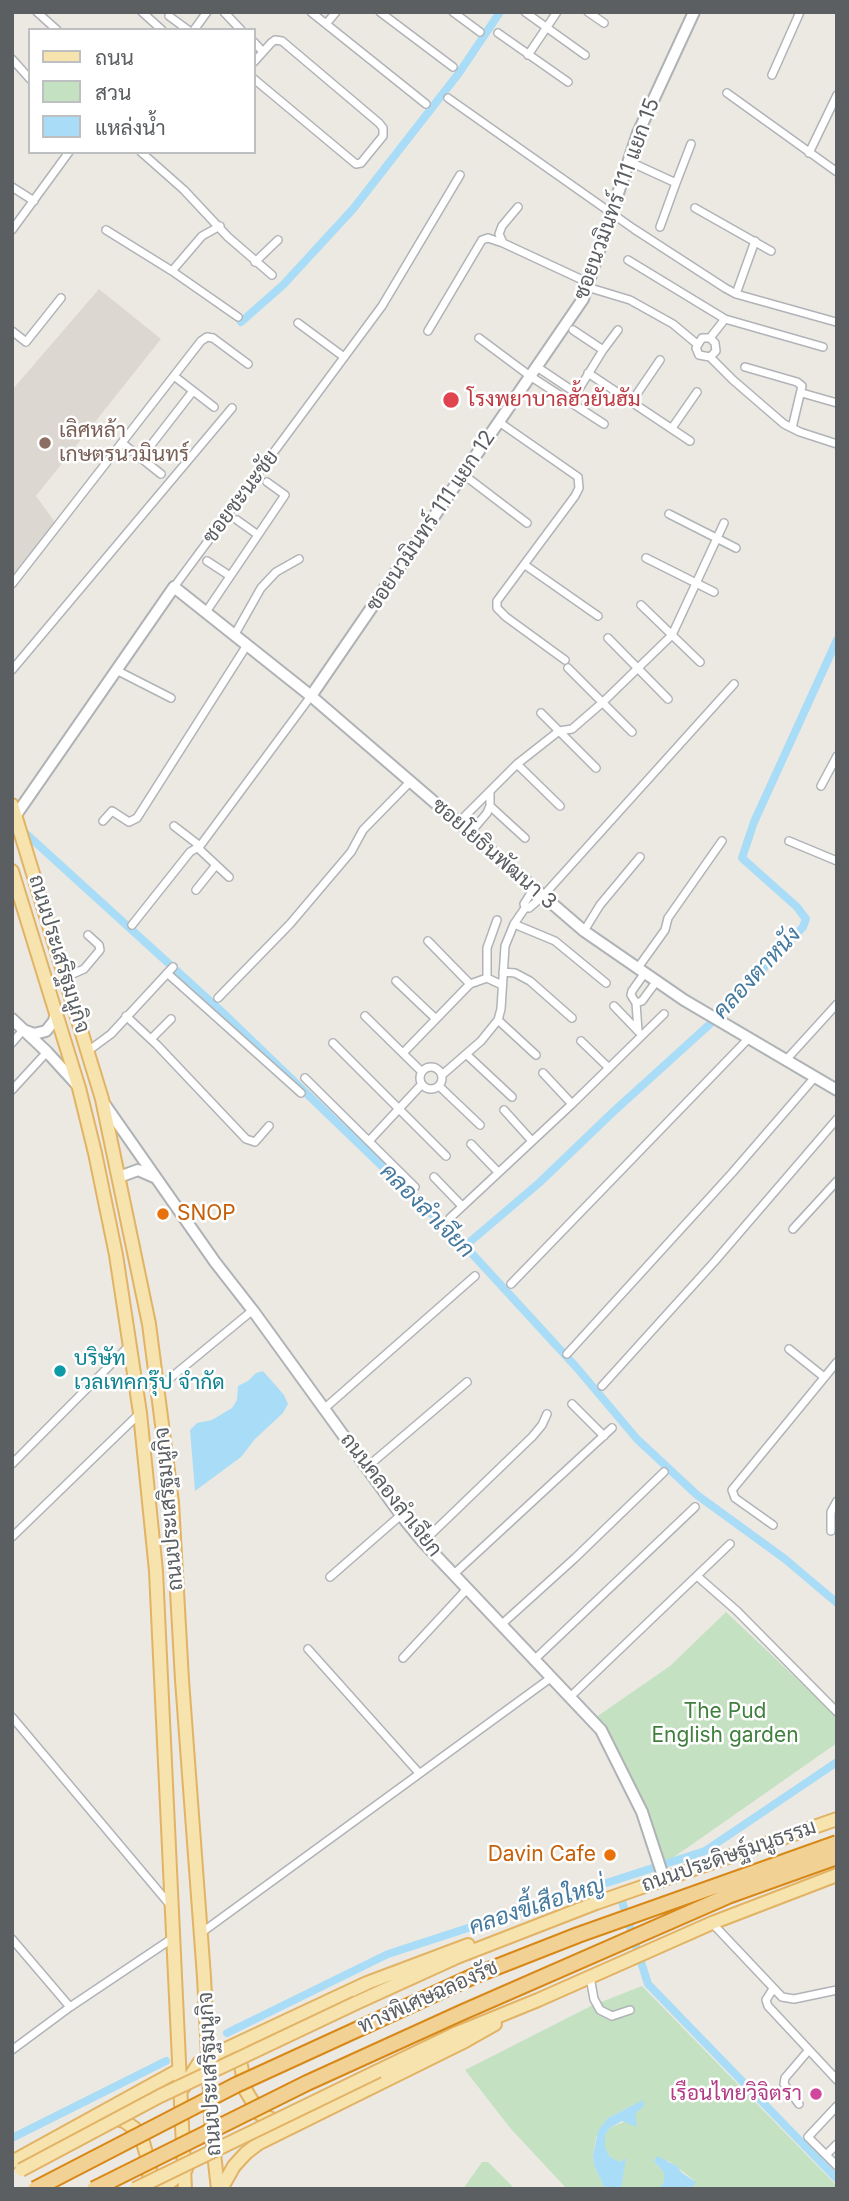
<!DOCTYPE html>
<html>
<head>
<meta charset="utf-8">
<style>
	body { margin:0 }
	#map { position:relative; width:849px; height:2201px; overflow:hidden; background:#ece9e3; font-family:Inter,Sarabun,sans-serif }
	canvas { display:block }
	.frame { position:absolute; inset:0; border:14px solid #5b5f62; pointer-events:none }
	.legend { position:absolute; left:28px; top:28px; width:228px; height:126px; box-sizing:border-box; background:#fff; border:2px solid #bdbfc0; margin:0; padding:9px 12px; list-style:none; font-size:21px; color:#5b5f62 }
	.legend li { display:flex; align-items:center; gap:14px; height:35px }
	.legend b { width:35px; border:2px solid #bdbfc0 }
</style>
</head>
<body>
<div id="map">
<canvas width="849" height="2201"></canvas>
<div class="frame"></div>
<ul class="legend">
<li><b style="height:9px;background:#f6e3ad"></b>ถนน</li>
<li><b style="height:19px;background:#c4e1c1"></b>สวน</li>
<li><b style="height:19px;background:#a9dcf6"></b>แหล่งน้ำ</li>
</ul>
</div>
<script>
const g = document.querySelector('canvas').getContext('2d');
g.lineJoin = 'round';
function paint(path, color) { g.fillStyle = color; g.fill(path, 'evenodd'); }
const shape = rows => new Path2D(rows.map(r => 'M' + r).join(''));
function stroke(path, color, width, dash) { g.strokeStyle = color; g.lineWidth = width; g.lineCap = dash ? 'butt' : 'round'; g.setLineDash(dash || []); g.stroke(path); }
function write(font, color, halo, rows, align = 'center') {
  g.font = font + ' Inter,Sarabun,sans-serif'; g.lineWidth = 5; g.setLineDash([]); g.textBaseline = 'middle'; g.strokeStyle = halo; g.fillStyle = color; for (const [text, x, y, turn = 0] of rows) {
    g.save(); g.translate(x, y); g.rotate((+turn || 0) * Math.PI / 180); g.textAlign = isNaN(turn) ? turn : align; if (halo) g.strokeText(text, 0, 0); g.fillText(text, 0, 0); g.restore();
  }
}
const education = shape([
	[99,289,161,339,36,496,60,529,12,589,12,390]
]);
const green = shape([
	[726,1612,837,1717,837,1743,664,1864,592,1720,670,1666],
	[642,1986,837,2186,837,2189,692,2189,695,2181,669,2161,654,2161,664,2173,664,2183,658,2189,621,2189,625,2159,620,2162,610,2157,605,2147,605,2135,611,2127,634,2118,635,2113,643,2106,635,2104,608,2118,596,2137,593,2155,594,2165,605,2189,567,2189,511,2129,465,2070,591,2006],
	[482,2162,488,2162,515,2189,463,2189]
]);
const water = shape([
	[263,1371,284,1395,288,1404,283,1413,255,1439,241,1457,195,1491,190,1430,197,1423,212,1420,232,1408,237,1400,238,1386,248,1381,256,1373],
	[643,2100,644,2106,635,2114,637,2127,622,2121,611,2127,605,2135,605,2147,610,2157,620,2162,626,2158,621,2189,605,2189,594,2165,593,2155,598,2131,608,2118],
	[657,2156,677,2166,682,2173,696,2182,692,2189,658,2189,664,2182,664,2173,654,2161]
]);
const canal = shape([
	[241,322,283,285,353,209,459,73,500,12],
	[23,831,222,1012,465,1246,577,1368,637,1439,697,1495,785,1559,837,1603],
	[465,1246,539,1183,613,1112,710,1024,803,927,806,919,797,907,742,858,754,822,837,640],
	[619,1892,648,1984,837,2179],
	[227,2033,388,1954,705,1851,837,1762],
	[12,2138,166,2061]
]);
const street = shape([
	[37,12,57,30],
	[142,12,162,30],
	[224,12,241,30],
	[311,12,426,104],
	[380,12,453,67],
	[453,12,480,32],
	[525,12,585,55],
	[588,12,604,23],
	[169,16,188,30],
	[326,24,336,12],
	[194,30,207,12],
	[498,33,568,82],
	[254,42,263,52],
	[528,55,557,12],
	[12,59,30,79],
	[254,62,271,43,275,40,282,41,379,123,383,128,383,136,361,163,356,164,254,79],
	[772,75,800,12],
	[727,93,837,172],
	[448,98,634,229,725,288,736,294,836,322],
	[141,152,184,190,228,237,272,275],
	[809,153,837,95],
	[628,161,676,183,660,227],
	[676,183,691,144],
	[12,187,34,201],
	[518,207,502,226,499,234,503,243,589,283],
	[695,208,771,251],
	[12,230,69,152],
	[106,230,172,271,238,317],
	[628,260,725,319,823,347],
	[255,262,278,240],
	[172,271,202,236,220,226],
	[587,287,630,300,673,324,697,344],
	[736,294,755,241],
	[298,323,344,357],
	[573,330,603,350],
	[12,331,26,342,61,298],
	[428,331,482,240,488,238,503,243],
	[479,338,530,376,604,424],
	[710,338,725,319],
	[710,357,716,351,715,343,710,338,702,338,696,348,699,355,710,357,733,380,784,424,800,432,837,444],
	[537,367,576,393],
	[745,367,797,382,802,386,792,428],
	[588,373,690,441],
	[174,376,214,407],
	[802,393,837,403],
	[632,401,660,360],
	[571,402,603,350,618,330],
	[499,422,578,477,579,488,575,496,497,601,497,608,506,617,565,660],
	[672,428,697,392],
	[122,443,161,474],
	[141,458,193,391],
	[464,475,527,523],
	[669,514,736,548],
	[237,520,258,535],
	[646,558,714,592],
	[207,561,230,576],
	[525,565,598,616],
	[12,584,201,341,207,337,213,338,248,364],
	[174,587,382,306,460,175],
	[641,605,700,662],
	[206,612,285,495,267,482],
	[235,634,261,588,276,572,299,559],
	[608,638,668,699],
	[568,668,632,732],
	[12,670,232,408],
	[116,670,171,698],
	[541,713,596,768],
	[821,786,837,756],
	[490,806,525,838],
	[560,806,517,764,559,731,572,729,602,703,672,635,724,523],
	[103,821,112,811,129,822,137,818,247,645],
	[458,823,517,764],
	[174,826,200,846],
	[470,833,487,813,490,806,490,793],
	[789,841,837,861],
	[198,848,229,877],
	[196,890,216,865],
	[525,908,529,908,543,896,734,684],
	[514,924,555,941,606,983],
	[132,925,190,852,200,846,311,696],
	[584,931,600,905,640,857],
	[428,941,470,984],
	[637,969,665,930,668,918,722,841],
	[503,972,515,973,530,981,572,1018],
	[167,973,301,1093],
	[66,977,84,969,100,950,99,945,88,935],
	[487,978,487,948,497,920],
	[396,981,436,1019],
	[218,998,290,924,351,852,363,830,410,782],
	[636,1003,642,1001,656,982],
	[614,1006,638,1031],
	[126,1016,157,1045,246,1139,255,1142,269,1126],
	[365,1016,422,1072],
	[498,1020,536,1055],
	[638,1031,636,1003,631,995,632,991,644,974],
	[151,1039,171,1019],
	[581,1041,609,1068],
	[12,1043,23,1030],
	[333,1043,446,1156],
	[88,1051,111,1034,173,967],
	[403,1053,470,984,487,978,502,985],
	[466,1054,512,1097],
	[786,1060,837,1004],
	'420 1078a11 11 0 1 1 22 0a11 11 0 1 1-22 0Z',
	[543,1073,572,1104],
	[442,1075,481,1041,498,1020,501,1009,505,946,514,924,525,908,524,904,534,888],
	[305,1078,415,1187],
	[439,1086,480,1125],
	[12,1090,47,1052],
	[504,1110,532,1141],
	[369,1141,422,1084],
	[471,1144,498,1172],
	[434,1177,462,1206],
	[450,1218,572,1104,664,1014],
	[793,1229,837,1181],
	[511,1284,749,1038],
	[789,1349,824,1377],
	[567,1354,732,1173,815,1077],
	[602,1386,715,1261,837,1119],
	[157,1389,253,1310],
	[572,1404,604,1436],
	[325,1408,475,1276],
	[12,1464,130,1345],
	[367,1467,467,1382],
	[773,1525,735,1498,732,1490,837,1362],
	[831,1531,831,1512,837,1501],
	[12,1537,140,1413],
	[423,1542,532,1437,542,1425,547,1414],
	[454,1574,612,1428],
	[697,1576,737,1611,837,1712],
	[330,1577,401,1515],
	[502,1624,575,1558,664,1472],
	[308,1649,419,1773],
	[403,1658,467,1589],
	[535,1659,695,1507],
	[570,1697,730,1544],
	[12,1717,171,1906],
	[712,1923,782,1997,794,1999,837,1990],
	[201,1933,552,1677],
	[12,1939,70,2007],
	[590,1977,594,1999,600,2010,612,2016,630,2010],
	[773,1989,766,2000,768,2006,837,2080],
	[12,2050,70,2007,173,1938],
	[799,2104,784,2084,785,2078,808,2051],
	[837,2106,808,2137,837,2166],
	[826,2155,837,2144]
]);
const secondary = shape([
	[311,696,583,299,638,133,694,12],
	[16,815,174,587,311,696,584,931,684,1000,837,1090],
	[12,1019,47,1052,79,1087],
	[26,1031,34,1034,46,1031,54,1021,56,1012],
	[103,1102,215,1262,254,1312,401,1515,423,1542,601,1730,642,1812,664,1879],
	[119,1177,138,1170,154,1177]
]);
const primary = shape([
	[12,805,102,1099,149,1324,172,1502,182,1680,204,1977,212,2136,218,2189],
	[12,871,79,1088,95,1153,116,1255,140,1413,156,1571,185,2189],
	[356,2003,457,1957,596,1903,837,1819],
	[243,2049,240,2061,246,2091,260,2114,281,2123],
	[378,2071,457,2033,538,2000,712,1923,837,1875],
	[183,2088,199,2063,209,2057,367,1983,468,1945],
	[111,2117,124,2121,134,2128,142,2139,150,2167,149,2179,145,2188],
	[12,2162,179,2070],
	[162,2189,186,2169],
	[221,2189,234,2166,246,2153,259,2143,465,2041,495,2024]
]);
const primaryBridge = shape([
	[21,2170,160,2096,356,2003],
	[135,2189,378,2071]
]);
const highwayBridge = shape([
	[35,2189,236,2085,476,1975,578,1935,837,1843],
	[94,2189,307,2083,463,2012,728,1896,837,1857]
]);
const markers = [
	[451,400,9,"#e0444e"],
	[45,443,7,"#8d6e63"],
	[163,1214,7,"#e8710a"],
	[60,1371,7,"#0f9aa8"],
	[610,1855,7,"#e8710a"],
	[816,2094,7,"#d1479c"]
];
const streetNames = [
	["ซอยนวมินทร์ 111 แยก 15",617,199,-70],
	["ซอยชะนะชัย",241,497,-53],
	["ซอยนวมินทร์ 111 แยก 12",431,521,-56],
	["ซอยโยธินพัฒนา 3",494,854,41],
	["ถนนประเสริฐมนูกิจ",59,954,73],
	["ถนนคลองลำเจียก",391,1495,52],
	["ถนนประเสริฐมนูกิจ",169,1509,-95],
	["ถนนประดิษฐ์มนูธรรม",729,1856,-19],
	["ทางพิเศษฉลองรัช",428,1997,-24],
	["ถนนประเสริฐมนูกิจ",210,2074,-93]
];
const healthNames = [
	["โรงพยาบาลฮั้วยันฮัม",467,400]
];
const educationNames = [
	["เลิศหล้า",59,431],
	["เกษตรนวมินทร์",59,455]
];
const foodNames = [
	["SNOP",177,1214],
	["Davin Cafe",596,1855,"right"]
];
const cultureNames = [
	["บริษัท",74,1359],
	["เวลเทคกรุ๊ป จำกัด",74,1383]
];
const parkNames = [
	["The Pud",725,1712],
	["English garden",725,1736]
];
const hotelNames = [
	["เรือนไทยวิจิตรา",802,2094]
];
const waterNames = [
	["คลองตาหนัง",757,973,-47],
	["คลองลำเจียก",427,1211,45],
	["คลองขี้เสือใหญ่",537,1906,-18]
];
paint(education, '#dcd8d1');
paint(green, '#c4e1c1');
paint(water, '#a9dcf6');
stroke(canal, '#a9dcf6', 8);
stroke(street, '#b0b3b7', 10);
stroke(secondary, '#afb3b6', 14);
stroke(primary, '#e2b365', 16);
stroke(street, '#fff', 7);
stroke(secondary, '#fff', 10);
stroke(primary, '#f6e3ad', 12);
stroke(primaryBridge, '#e2b365', 16, []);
stroke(highwayBridge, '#d88817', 18, []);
stroke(primaryBridge, '#f6e3ad', 12);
stroke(highwayBridge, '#f2d194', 14);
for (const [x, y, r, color] of markers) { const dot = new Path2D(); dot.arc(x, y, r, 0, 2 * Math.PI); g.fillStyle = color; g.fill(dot); stroke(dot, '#fff', 2.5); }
write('21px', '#5b5f62', '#fff', streetNames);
write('21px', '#be3a42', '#fff', healthNames, 'left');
write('21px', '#785e54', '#fff', educationNames, 'left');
write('21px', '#c56008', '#fff', foodNames, 'left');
write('21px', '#0d838f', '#fff', cultureNames, 'left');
write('21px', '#407f3d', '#fff', parkNames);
write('21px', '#b23c85', '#fff', hotelNames, 'right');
write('italic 23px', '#45799d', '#fff', waterNames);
</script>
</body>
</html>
